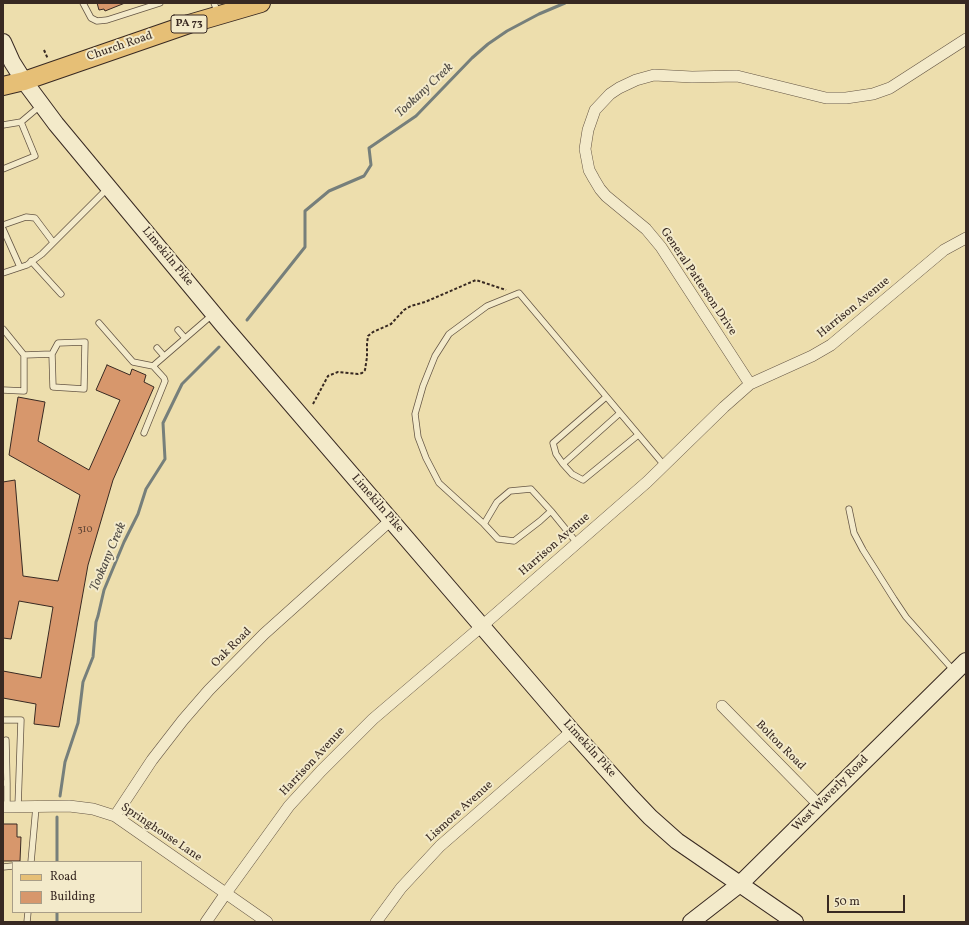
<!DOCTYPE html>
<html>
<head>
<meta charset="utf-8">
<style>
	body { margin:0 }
	#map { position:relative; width:969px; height:925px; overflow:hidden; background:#eddead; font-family:Vollkorn,serif }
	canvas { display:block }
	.frame { position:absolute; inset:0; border:4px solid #382922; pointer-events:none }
	.legend { position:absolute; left:12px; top:861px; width:130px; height:52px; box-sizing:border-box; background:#f3eaca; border:1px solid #a89d87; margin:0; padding:5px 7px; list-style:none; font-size:12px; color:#382922 }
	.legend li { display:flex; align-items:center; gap:8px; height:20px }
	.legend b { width:20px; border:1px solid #a89d87 }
	.scale { position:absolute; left:827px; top:895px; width:78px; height:18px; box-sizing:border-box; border:2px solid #382922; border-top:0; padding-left:5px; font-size:12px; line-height:14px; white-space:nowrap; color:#382922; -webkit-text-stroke:3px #f3eaca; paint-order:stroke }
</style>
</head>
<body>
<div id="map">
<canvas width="969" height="925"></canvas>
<div class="frame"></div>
<ul class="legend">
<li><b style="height:5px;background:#e6bf76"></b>Road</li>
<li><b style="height:11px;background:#d7976c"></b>Building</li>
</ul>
<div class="scale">50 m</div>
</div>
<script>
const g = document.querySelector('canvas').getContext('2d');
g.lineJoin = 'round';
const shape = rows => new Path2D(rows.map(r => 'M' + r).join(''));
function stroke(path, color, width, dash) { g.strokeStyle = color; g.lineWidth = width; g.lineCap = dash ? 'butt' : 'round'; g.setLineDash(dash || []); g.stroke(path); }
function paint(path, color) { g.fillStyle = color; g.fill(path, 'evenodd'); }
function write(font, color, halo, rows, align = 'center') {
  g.font = font + ' Vollkorn,serif'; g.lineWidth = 4; g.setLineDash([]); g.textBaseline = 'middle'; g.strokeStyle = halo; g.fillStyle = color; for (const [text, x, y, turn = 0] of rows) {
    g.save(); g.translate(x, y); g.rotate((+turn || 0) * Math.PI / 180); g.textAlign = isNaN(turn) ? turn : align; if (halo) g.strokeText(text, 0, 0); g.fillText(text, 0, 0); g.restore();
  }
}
const stream = shape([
	[247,320,305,247,305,211,329,191,364,176,371,165,369,148,416,116,472,58,488,44,507,31,539,14,565,3],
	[60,796,65,762,78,723,83,682,93,657,96,622,98,616,104,590,124,542,138,514,146,489,165,459,163,423,182,384,219,347],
	[57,817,57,862],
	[57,912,57,922]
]);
const building = shape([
	[97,3,125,3,105,11,104,9,99,10,97,3],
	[107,365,130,375,132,369,146,375,144,382,154,387,113,480,88,565,59,727,34,724,36,704,3,698,3,671,41,678,53,607,19,601,11,639,3,638,3,482,15,480,23,576,58,581,80,495,9,455,18,397,45,402,38,441,89,470,120,400,96,390,107,365],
	[3,824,17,824,17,837,21,837,20,861,3,861,3,824]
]);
const path = shape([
	[44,50,48,59],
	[313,404,328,376,338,372,358,374,362,373,365,370,367,357,367,344,368,336,373,332,391,324,404,310,411,306,425,302,476,280,506,290]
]);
const lane = shape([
	[83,3,91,18,97,21,107,20,160,3],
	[214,3,218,13],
	[3,125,21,122],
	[3,169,35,156,21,122,40,106],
	[3,225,26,217,35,218,53,242],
	[3,229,20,267],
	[31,261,61,294],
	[3,273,27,265,42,254,107,189],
	[99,323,133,362,153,366,164,378,165,381,144,433],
	[3,329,24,355,24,391,3,390],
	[178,330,185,338],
	[157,348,164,356],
	[24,355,52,354,53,387,84,389,85,342,58,343,52,354],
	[153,366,212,315],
	[606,397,553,443,556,454,563,464,572,474,583,480,638,435],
	[563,464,620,413],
	[849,509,854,533,863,550,894,599,906,617,955,672],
	[551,511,540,521,514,541,498,539,484,524,497,502,510,491,531,489,551,511,577,543],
	[484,524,439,483,426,458,418,437,415,414,423,386,435,356,449,334,487,306,519,293,664,465],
	[3,720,21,720,18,807],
	[6,740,7,783],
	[3,783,7,783,7,807],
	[31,862,36,807],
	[3,867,13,866],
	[27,922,28,912]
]);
const street = shape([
	[750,384,661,247,646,229,606,196,600,189,594,179,589,170,585,149,588,130,595,110,610,94,619,88,636,80,654,75,692,77,737,76,826,98,846,98,873,94,890,88,966,39],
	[722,706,819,805],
	[3,807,69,806,93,809,115,816,267,922],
	[115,816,152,760,183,720,209,690,264,634,391,520],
	[206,922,226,893,289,806,321,771,373,719,482,626,647,482,724,407,750,384,812,356,831,345,944,250,966,238],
	[376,922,401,888,440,846,572,731]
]);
const secondary = shape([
	[3,42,12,62,24,81,56,124,223,325,572,731,631,797,650,817,677,841,795,922],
	[691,922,740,884,966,661]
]);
const primary = shape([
	[3,86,24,81,189,24,261,3]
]);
const numberNames = [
	["310",85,530]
];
const shields = [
	[189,24,36]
];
const shieldNames = [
	["PA 73",189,24]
];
const streetNames = [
	["Church Road",120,47,-19],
	["Limekiln Pike",167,257,50],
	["General Patterson Drive",698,282,56],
	["Harrison Avenue",854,308,-39],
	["Limekiln Pike",377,504,49],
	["Harrison Avenue",555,545,-41],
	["Oak Road",232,648,-45],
	["Bolton Road",780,746,45],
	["Limekiln Pike",589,749,48],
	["Harrison Avenue",313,762,-47],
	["West Waverly Road",831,794,-45],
	["Lismore Avenue",460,812,-42],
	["Springhouse Lane",161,833,34]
];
const waterNames = [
	["Tookany Creek",425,91,-43],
	["Tookany Creek",109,557,-67]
];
stroke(stream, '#767f7b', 3);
paint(building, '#d7976c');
stroke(building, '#382922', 1);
stroke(lane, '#655645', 7);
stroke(street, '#655645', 12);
stroke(secondary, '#382922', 18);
stroke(primary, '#382922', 20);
stroke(path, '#382922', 2, [3, 2]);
stroke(lane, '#f3eaca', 5.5);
stroke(street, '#f3eaca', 11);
stroke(secondary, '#f3eaca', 16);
stroke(primary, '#e6bf76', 18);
write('10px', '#604434', null, numberNames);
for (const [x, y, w] of shields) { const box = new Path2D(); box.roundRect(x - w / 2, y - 9, w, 18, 3); g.fillStyle = '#f3eaca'; g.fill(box); stroke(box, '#382922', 1); }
write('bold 11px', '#382922', null, shieldNames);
write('12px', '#382922', '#f3eaca', streetNames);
write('italic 13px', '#524d47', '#f3eaca', waterNames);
</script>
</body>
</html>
